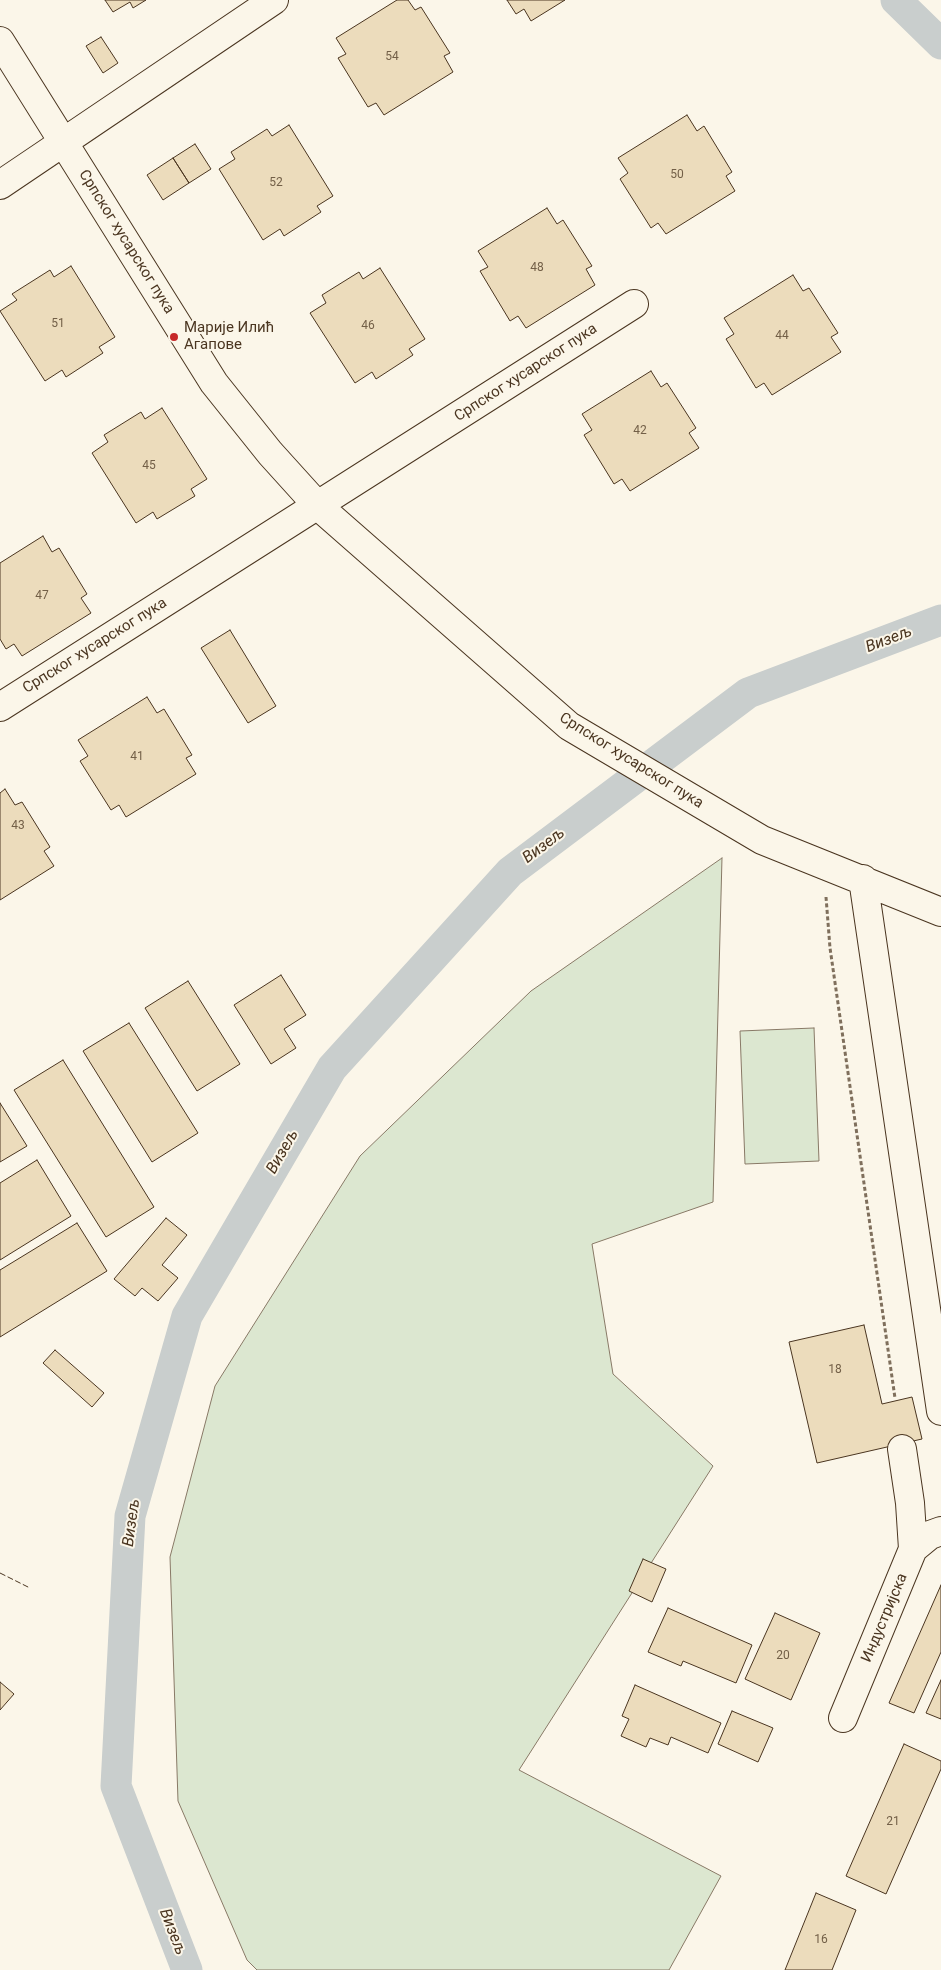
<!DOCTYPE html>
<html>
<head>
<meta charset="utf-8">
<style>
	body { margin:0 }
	canvas { display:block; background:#fbf6e9 }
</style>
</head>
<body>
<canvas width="941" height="1970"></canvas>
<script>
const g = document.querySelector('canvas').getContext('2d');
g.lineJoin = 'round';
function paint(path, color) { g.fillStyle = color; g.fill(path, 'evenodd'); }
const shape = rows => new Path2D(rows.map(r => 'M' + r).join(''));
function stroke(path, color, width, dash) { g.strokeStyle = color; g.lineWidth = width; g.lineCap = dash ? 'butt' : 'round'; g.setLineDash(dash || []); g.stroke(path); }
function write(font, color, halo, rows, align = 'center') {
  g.font = font + ' Roboto,sans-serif'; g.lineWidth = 4; g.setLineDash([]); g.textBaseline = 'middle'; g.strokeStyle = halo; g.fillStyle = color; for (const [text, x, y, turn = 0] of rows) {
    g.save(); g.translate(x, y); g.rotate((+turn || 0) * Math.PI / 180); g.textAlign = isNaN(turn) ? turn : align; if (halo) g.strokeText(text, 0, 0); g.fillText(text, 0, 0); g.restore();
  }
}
const green = shape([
	[722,858,713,1202,592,1244,613,1374,713,1466,519,1770,721,1876,669,1970,257,1970,247,1960,178,1801,170,1557,215,1386,360,1156,531,991,722,858],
	[814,1028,819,1161,745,1164,740,1031,814,1028]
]);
const canal = shape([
	[896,0,941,44],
	[187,1970,116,1786,130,1516,187,1316,332,1068,510,872,748,693,941,620]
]);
const building = shape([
	[105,0,146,0,133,8,130,2,113,12,105,0],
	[397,0,408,0,415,10,421,7,450,53,444,56,453,72,384,115,376,103,368,107,338,58,346,54,336,38,397,0],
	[507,0,565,0,531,21,524,9,516,14,507,0],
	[101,37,118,63,103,73,86,46,101,37],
	[687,115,697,131,704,126,732,172,726,176,735,191,666,234,658,223,651,228,620,179,628,173,618,158,687,115],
	[289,125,333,196,317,206,321,212,284,236,280,229,263,240,219,169,235,159,231,152,267,129,272,136,289,125],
	[195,144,211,169,189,183,173,158,195,144],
	[173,158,189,183,163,200,147,175,173,158],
	[547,208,557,224,563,220,592,266,586,269,595,285,526,328,518,316,510,321,480,271,488,267,478,251,547,208],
	[71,266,115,337,99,347,103,353,66,377,62,370,45,381,0,311,17,300,12,294,50,270,54,277,71,266],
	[380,268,425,339,409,349,413,355,376,379,372,372,355,383,310,313,326,303,322,295,359,272,363,279,380,268],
	[793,275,803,291,809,288,838,333,831,337,841,352,772,395,764,383,756,388,726,339,734,334,724,318,793,275],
	[651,371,661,387,667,383,696,428,689,433,699,448,630,491,622,479,614,484,584,435,592,430,582,414,651,371],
	[162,408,207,479,191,489,195,496,157,519,153,512,136,523,92,453,108,442,104,435,141,412,145,419,162,408],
	[43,536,52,552,59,548,87,594,81,598,91,613,22,656,14,644,6,649,0,639,0,563,43,536],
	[230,630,276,706,248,723,201,648,230,630],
	[147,697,157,713,164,709,192,755,186,758,196,774,126,817,119,805,111,810,80,761,88,756,78,740,147,697],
	[5,789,15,805,22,802,50,847,44,851,54,866,0,900,0,793,5,789],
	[281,975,306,1015,284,1029,296,1048,271,1064,234,1005,281,975],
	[188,981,240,1064,197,1091,145,1008,188,981],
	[129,1023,198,1133,152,1162,83,1051,129,1023],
	[63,1060,154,1207,106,1237,14,1090,63,1060],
	[0,1103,27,1146,0,1162,0,1103],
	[37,1160,71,1216,0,1260,0,1183,37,1160],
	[166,1218,187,1235,162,1265,178,1278,158,1301,142,1288,135,1296,114,1279,166,1218],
	[77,1223,107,1271,0,1337,0,1270,77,1223],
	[864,1325,882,1404,912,1397,922,1439,817,1463,789,1342,864,1325],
	[55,1350,104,1393,92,1407,43,1363,55,1350],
	[643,1559,666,1569,652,1602,629,1591,643,1559],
	[941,1585,941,1652,914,1713,889,1703,941,1585],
	[668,1608,752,1645,736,1683,683,1661,681,1666,648,1652,668,1608],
	[775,1613,820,1633,791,1700,745,1679,775,1613],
	[941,1680,941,1719,926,1713,941,1680],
	[0,1682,14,1694,0,1710,0,1682],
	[635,1685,721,1723,708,1753,671,1737,668,1745,650,1738,646,1747,621,1736,629,1719,622,1716,635,1685],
	[732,1711,773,1728,758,1762,718,1744,732,1711],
	[904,1744,941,1761,941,1769,886,1894,846,1876,904,1744],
	[816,1893,856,1910,832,1970,785,1970,816,1893]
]);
const path = shape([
	[826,897,830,948,895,1398]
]);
const minor = shape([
	[0,41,214,383,270,453,317,505,569,726,762,840,941,912],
	[0,185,274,0],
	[0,707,634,304],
	[863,879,941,1411],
	[902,1449,910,1503,913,1549],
	[843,1718,913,1549,930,1535,941,1531]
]);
const fence = shape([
	[0,1573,30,1588]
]);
const markers = [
	[174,337,5,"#c62828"]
];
const numberNames = [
	["54",392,57],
	["50",677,175],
	["52",276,183],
	["48",537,268],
	["51",58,324],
	["46",368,326],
	["44",782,336],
	["42",640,431],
	["45",149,466],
	["47",42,596],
	["41",137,757],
	["43",18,826],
	["18",835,1370],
	["20",783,1656],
	["21",893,1822],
	["16",821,1940]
];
const streetNames = [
	["Српског хусарског пука",126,242,58],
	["Српског хусарског пука",526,373,-33],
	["Српског хусарског пука",95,646,-32],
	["Српског хусарског пука",631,761,32],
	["Индустријска",885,1618,-67]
];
const poiNames = [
	["Марије Илић",184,328],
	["Агапове",184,345]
];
const waterNames = [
	["Визељ",889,640,-21],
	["Визељ",544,846,-37],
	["Визељ",283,1152,-60],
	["Визељ",132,1523,-82],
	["Визељ",172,1932,69]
];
paint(green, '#dce7d0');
stroke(green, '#887966', 1);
stroke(canal, '#c9cecd', 31);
paint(building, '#ecdcbc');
stroke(building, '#4a3520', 1);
stroke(minor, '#4a3520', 30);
stroke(path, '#7f6f5c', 3, [4, 2.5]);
stroke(minor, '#fbf6e9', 28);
stroke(fence, '#4a3520', 1, [6, 2.5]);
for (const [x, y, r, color] of markers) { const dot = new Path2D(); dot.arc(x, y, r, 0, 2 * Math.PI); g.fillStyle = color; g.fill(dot); stroke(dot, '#fbf6e9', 2); }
write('12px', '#725f47', null, numberNames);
write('15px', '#4a3520', '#fbf6e9', streetNames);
write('15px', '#4a3520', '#fbf6e9', poiNames, 'left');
write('italic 16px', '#4a3520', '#fbf6e9', waterNames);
</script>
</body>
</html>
